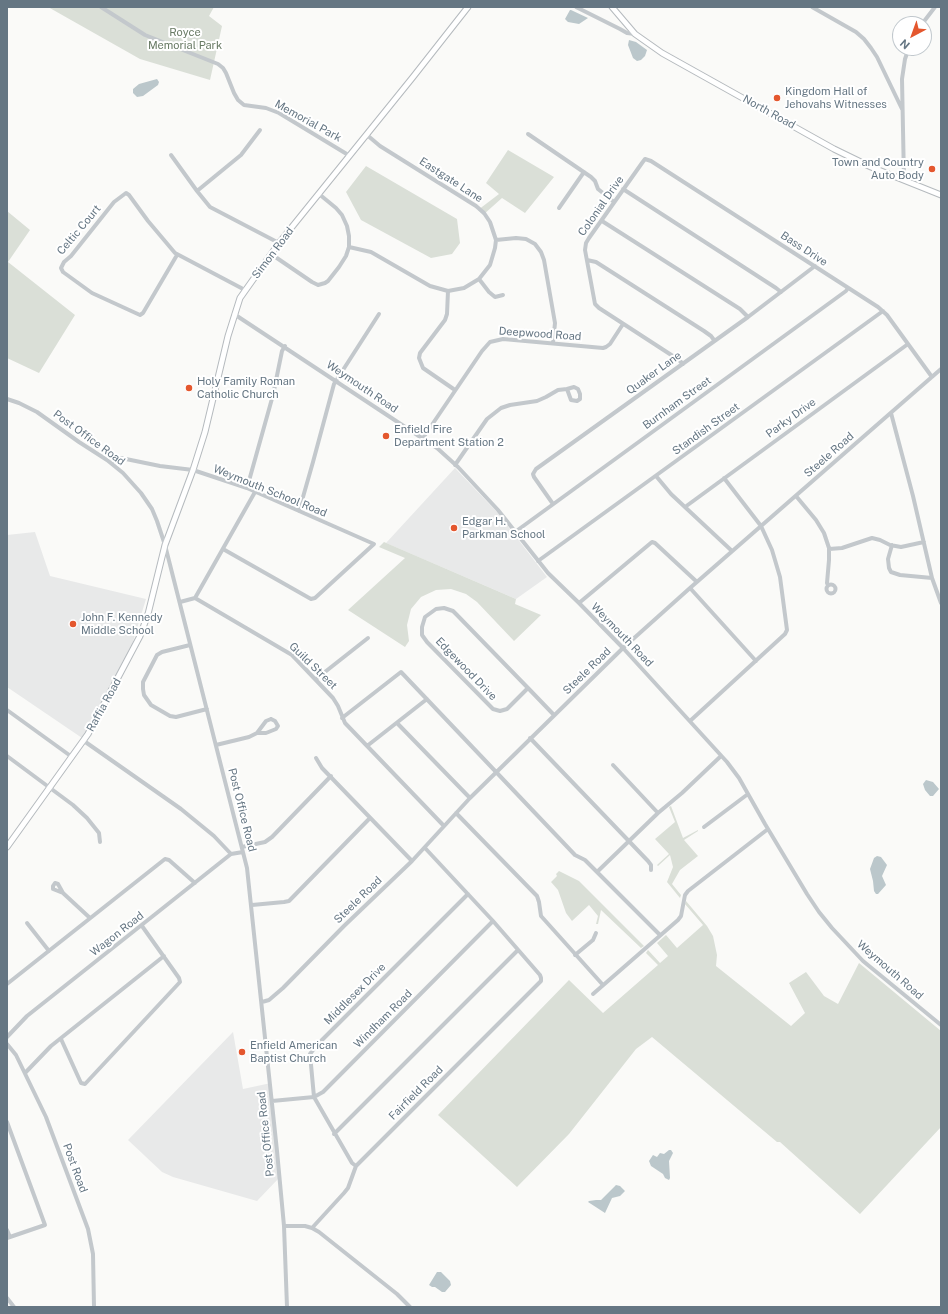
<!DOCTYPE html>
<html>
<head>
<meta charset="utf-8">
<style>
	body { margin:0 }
	#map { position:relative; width:948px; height:1314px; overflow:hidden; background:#fafaf8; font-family:"Public Sans",sans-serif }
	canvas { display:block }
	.frame { position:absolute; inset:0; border:8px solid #657683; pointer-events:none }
	.north { position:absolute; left:892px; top:16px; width:40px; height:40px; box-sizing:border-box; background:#fff; border:1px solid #c1c8cd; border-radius:50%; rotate:221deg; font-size:11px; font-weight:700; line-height:16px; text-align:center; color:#657683 }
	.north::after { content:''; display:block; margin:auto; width:14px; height:18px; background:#e4572e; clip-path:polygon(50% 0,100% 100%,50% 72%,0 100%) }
</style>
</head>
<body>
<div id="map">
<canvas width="948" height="1314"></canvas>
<div class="frame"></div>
<div class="north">N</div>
</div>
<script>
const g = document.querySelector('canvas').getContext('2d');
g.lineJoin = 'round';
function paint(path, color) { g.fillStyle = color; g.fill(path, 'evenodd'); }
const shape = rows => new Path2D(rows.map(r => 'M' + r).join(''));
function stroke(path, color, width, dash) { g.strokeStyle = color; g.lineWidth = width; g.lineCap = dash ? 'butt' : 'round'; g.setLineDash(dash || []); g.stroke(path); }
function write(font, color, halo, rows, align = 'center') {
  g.font = font + ' "Public Sans",sans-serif'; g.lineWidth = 4; g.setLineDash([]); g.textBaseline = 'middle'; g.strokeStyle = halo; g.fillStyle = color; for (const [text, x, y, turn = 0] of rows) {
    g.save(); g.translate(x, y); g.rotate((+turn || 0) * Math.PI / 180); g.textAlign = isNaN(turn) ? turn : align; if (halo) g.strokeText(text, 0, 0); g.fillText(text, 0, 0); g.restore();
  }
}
const built = shape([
	[455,468,497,512,547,577,516,599,386,543],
	[35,532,50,576,146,599,131,648,85,740,7,687,7,535],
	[233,1032,243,1089,271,1083,279,1178,257,1201,173,1177,162,1172,128,1140]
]);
const green = shape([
	[48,7,214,7,209,16,222,26,210,80,140,59],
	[508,150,554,177,525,213,502,198,483,215,478,210,499,194,486,183],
	[366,166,457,219,460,243,452,254,431,258,361,220,346,192],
	[7,211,30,230,8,262,75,315,39,373,7,358],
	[384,542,516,599,515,604,541,615,514,641,477,602,466,594,451,589,436,590,421,597,411,609,407,625,409,641,405,647,348,610,405,558,379,547],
	[671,806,683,838,698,830,698,831,684,840,698,856,680,870,672,884,681,895,680,898,667,882,673,867,670,855,658,866,657,865,669,854,655,839,675,822,669,807],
	[559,871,579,881,644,946,641,948,601,910,598,924,596,924,598,916,589,905,572,921,566,913,558,890,551,882,557,876,556,874],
	[686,901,707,926,713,936,717,955,716,966,791,1026,805,1013,789,983,806,972,824,996,838,1004,859,963,941,1031,941,1127,860,1214,780,1142,777,1142,652,1037,636,1049,569,1134,517,1187,438,1115,569,980,603,1013,658,965,646,953,648,950,660,963,668,956,657,943,666,935,677,948,703,925,685,904]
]);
const water = shape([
	[570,10,571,10,588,18,579,24,568,22,565,19],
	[629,40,636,42,647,50,645,56,641,60,637,61,633,58,628,45],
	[157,79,159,82,158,85,143,96,137,97,133,93,133,89,139,84],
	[926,780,933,782,939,789,933,796,930,796,925,790,923,784],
	[877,856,881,857,887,865,882,876,886,885,878,894,876,894,874,891,873,881,870,869,874,858],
	[669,1150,671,1150,673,1153,669,1161,670,1178,669,1180,665,1178,663,1174,651,1166,649,1161,653,1155,657,1157,660,1153,664,1154],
	[616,1185,620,1186,625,1191,620,1196,612,1198,605,1213,588,1202,589,1201,596,1200,601,1200],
	[437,1272,441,1272,450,1281,451,1285,445,1292,442,1292,435,1287,432,1287,429,1285]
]);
const minor = shape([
	[101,7,145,35,218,64,223,68,226,73,234,93,238,100,244,105,266,108,279,113,350,156],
	[576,7,620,29,627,33,635,34],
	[812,7,856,32,864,39,871,48,877,57,902,109],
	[922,24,935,7],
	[528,134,591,177,595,181,598,189,614,202],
	[171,155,197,191,210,207,279,243],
	[904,180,902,79,905,59,909,48],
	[623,189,776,288,781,292],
	[197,191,241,155,260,130],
	[559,208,584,172],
	[602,221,740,309,748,317],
	[496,240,516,238,526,239,535,244,541,252,544,260,555,323,553,343],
	[349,247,371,252,430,286,448,291,464,288,479,279,490,265,495,248,496,240,490,222,484,213,476,206,380,146,367,135],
	[271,254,312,282,318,285,325,283,328,281,339,267,346,256,349,247,349,236,347,226,342,215,336,208,319,194],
	[177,255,143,313,140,315,92,293,63,272,61,268,64,262,71,256,114,202,126,193,129,195,148,221,175,253,245,290],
	[587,260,596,262,704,331,711,336,714,340],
	[479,279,489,292,495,297,503,295],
	[448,291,447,314,445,320,420,353,419,358,423,368,455,390],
	[234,314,437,448,458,467,498,510,548,573,579,603,623,648,727,762,739,778,765,824,807,894,819,912,832,928,863,961,941,1025],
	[683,364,679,360,599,308,595,304,585,250,586,243,589,238,642,163,645,159,651,161,878,307,887,315,932,377],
	[7,399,19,403,37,412,79,442,107,460,123,473,141,493,152,509,157,521,165,545,247,868,277,1151,284,1226,287,1307],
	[891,413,913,496,932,578,941,603],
	[423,438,482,351,490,342,503,339,603,348,606,347,610,344,623,324],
	[111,463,117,458,121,458,160,466,193,470,247,488,374,544,315,598,311,599,223,549],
	[455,465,487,419,501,408,510,405,537,401,546,397,558,390,567,389,571,400,577,401,580,399,580,394,578,389,574,387,567,389],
	[656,476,671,494,732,551],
	[247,488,273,395,282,351,285,346],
	[796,496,816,520,824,533,829,548,829,560,827,583,828,585],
	[553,504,534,477,533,474,536,469,748,317,815,266],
	[685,507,908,344],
	[299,511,313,462,334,384,379,314],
	[515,532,846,291,848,288],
	[892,545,888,559,889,568,891,572,900,575,932,578],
	[829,549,842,548,872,538,880,540,890,545,901,547,924,542],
	[538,561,883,311],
	'826.5 589a4.5 4.5 0 1 1 9 0a4.5 4.5 0 1 1-9 0Z',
	[690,588,756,661],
	[195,598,292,655,333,698,338,706,345,723,444,826],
	[180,602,195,598,255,492],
	[579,603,652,542,655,543,697,582],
	[444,608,453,611,457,615,528,688,507,709,500,711,493,709,427,642,422,635,422,627,425,617,436,609,444,608],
	[190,645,162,652,157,655,143,682,143,689,144,695,151,705,170,716,176,717,207,709],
	[316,679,368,638],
	[528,688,554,715],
	[7,710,72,757],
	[342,718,401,672,575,855,585,860,660,935],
	[271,719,275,721,278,726,276,729,266,733,257,733,266,721,271,719],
	[690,721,785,634,787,630,780,577,772,550,761,526,724,478],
	[397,723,470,798],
	[530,738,648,861,651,865,651,870],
	[84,741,181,809,214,836,231,854],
	[216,745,249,737,257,733],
	[367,746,427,699],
	[7,756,73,805,87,818,99,833,100,842],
	[316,758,322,768,412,861],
	[613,765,658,813],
	[456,813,537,896,539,902,541,916,603,985],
	[704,827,748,794],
	[242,847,265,842,272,837,331,776],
	[597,872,658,813,682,793,721,756],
	[63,893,53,889,53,886,55,883,58,884,63,893,90,918],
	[252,905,284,902,289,901,370,818],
	[27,923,49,951],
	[575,955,593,940,596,933],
	[7,984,165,859,169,860,195,883],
	[593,994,678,920,681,916,685,895,688,891,768,829],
	[262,1002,269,1000,283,988,344,926,412,861,470,798,623,648,690,588,941,369],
	[7,1037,27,1016,231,854,243,852],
	[61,1039,81,1083,85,1084,180,982,179,978,142,926],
	[7,1044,16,1055,46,1117,88,1229,93,1254,94,1307],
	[25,1073,51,1046,164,956],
	[272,1101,314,1097,323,1092,493,921],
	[7,1122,45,1225,7,1238],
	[334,1134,518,950],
	[356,1166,352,1163,314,1097,310,1054,316,1046,468,894],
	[284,1226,305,1226,312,1228,319,1232,397,1294,410,1307],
	[312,1228,344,1193,348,1188,356,1166,541,981,541,978,540,975,493,921,425,848],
	[7,1230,10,1237],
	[7,1298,14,1307]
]);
const major = shape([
	[612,7,635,34,662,53,834,149,871,167,941,195],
	[7,847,88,734,140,636,148,614,165,545,193,470,205,432,228,336,240,298,279,243,413,77,468,7]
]);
const markers = [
	[777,98,4,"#e4572e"],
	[932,169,4,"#e4572e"],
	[189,388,4,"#e4572e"],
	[386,436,4,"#e4572e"],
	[454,528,4,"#e4572e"],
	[73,624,4,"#e4572e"],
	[242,1052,4,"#e4572e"]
];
const parkNames = [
	["Royce",185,33],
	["Memorial Park",185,46]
];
const poiNames = [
	["Kingdom Hall of",785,92],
	["Jehovahs Witnesses",785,105],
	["Town and Country",924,163,"right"],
	["Auto Body",924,176,"right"],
	["Holy Family Roman",197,382],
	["Catholic Church",197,395],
	["Enfield Fire",394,430],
	["Department Station 2",394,443],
	["Edgar H.",462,522],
	["Parkman School",462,535],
	["John F. Kennedy",81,618],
	["Middle School",81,631],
	["Enfield American",250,1046],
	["Baptist Church",250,1059]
];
const streetNames = [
	["North Road",769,112,29],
	["Memorial Park",308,121,29],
	["Eastgate Lane",451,180,33],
	["Colonial Drive",601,206,-55],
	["Celtic Court",79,230,-50],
	["Bass Drive",804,249,33],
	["Simon Road",273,253,-53],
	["Deepwood Road",540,334,4],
	["Quaker Lane",654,373,-36],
	["Weymouth Road",362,387,34],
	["Burnham Street",677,403,-36],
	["Parky Drive",791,418,-36],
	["Standish Street",706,429,-36],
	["Post Office Road",89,438,36],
	["Steele Road",829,455,-41],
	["Weymouth School Road",270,491,22],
	["Weymouth Road",622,635,46],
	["Guild Street",313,666,44],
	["Edgewood Drive",466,669,46],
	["Steele Road",587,671,-44],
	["Raffia Road",104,705,-61],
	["Post Office Road",242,810,76],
	["Steele Road",358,900,-44],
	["Wagon Road",117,934,-38],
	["Weymouth Road",890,970,41],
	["Middlesex Drive",355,994,-45],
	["Windham Road",383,1019,-45],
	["Fairfield Road",416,1093,-45],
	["Post Office Road",266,1134,-96],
	["Post Road",75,1168,70]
];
paint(built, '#e8e9e9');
paint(green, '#dadfd7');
paint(water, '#bbc7cb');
stroke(major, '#b5babe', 7);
stroke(minor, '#c3c8cc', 4);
stroke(major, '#fff', 5);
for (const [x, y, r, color] of markers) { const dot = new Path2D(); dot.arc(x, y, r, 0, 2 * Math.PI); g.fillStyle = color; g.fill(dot); stroke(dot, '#fff', 1.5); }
write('11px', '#687a64', '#fff', parkNames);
write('11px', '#657683', '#fff', poiNames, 'left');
write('11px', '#657683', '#fff', streetNames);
</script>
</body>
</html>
